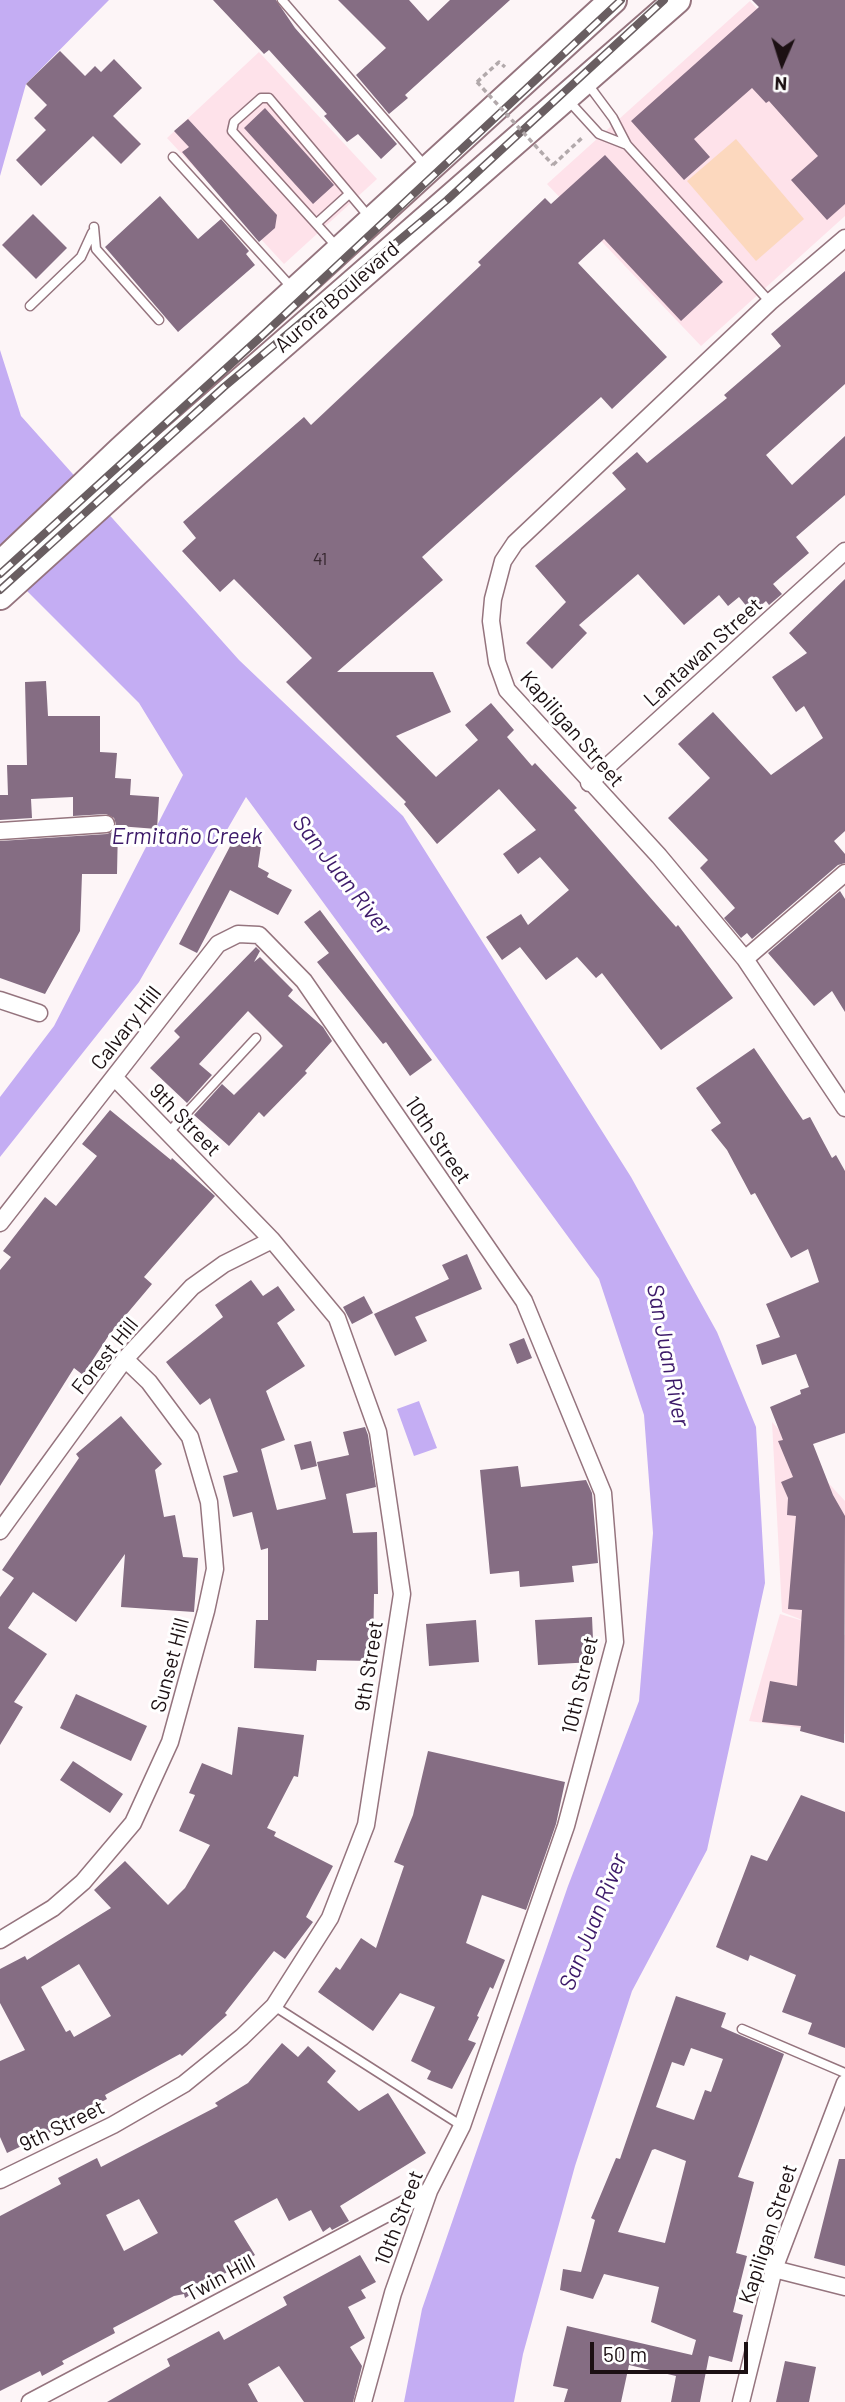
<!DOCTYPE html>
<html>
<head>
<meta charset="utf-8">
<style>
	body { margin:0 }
	#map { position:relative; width:845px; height:2402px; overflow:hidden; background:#fdf5f7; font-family:Barlow,sans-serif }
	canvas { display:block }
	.north { position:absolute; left:747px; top:28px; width:70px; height:70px; -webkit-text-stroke:5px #fff; paint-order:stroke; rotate:183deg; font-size:19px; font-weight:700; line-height:28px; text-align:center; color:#1c1013 }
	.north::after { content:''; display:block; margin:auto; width:24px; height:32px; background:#1c1013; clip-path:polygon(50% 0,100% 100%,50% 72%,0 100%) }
	.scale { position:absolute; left:590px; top:2342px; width:158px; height:32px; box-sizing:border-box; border:4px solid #1c1013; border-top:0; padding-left:9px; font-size:21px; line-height:24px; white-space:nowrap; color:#1c1013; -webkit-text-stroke:5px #fff; paint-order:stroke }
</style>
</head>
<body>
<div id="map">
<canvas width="845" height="2402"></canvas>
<div class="north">N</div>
<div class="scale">50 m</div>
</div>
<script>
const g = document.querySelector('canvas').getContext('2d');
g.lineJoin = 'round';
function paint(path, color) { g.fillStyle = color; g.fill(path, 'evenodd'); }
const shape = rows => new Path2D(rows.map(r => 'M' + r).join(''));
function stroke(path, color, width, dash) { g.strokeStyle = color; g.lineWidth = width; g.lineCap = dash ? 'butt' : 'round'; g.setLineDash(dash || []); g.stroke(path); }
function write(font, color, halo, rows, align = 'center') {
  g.font = font + ' Barlow,sans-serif'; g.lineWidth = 6; g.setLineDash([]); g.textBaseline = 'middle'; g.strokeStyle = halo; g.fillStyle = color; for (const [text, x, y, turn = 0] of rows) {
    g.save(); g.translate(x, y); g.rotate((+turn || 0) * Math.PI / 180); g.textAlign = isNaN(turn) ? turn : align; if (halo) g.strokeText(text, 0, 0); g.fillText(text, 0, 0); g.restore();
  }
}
const built = shape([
	[750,1,845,106,845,216,701,346,547,184],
	[259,52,377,179,284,264,167,138],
	[772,1422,845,1501,845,1561,828,1629,845,1635,845,1734,749,1721,780,1614,810,1623,782,1612]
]);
const green = shape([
	[736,139,804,219,756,261,687,181]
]);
const water = shape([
	[0,0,109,0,26,84,0,176],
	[0,350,21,416,239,660,403,816,631,1177,717,1332,756,1427,765,1583,707,1850,632,1991,575,2166,523,2354,514,2402,404,2402,422,2309,568,1886,639,1701,653,1533,644,1415,599,1279,246,797,139,982,0,1157,0,1097,54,1026,183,775,139,703,0,564],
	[419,1401,437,1448,414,1456,397,1409]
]);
const building = shape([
	[213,0,276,0,295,28,397,144,381,159,358,134,347,142,324,116,327,114,269,50,264,54],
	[338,0,409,0,428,21,450,0,510,0,405,95,408,98,389,114,356,75,386,48],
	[752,0,845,0,845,204,827,220,791,180,818,156,769,101,766,103,752,88,694,139,710,157,684,180,631,121,759,7],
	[60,51,85,76,95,66,101,72,114,59,142,88,113,116,141,144,121,164,93,136,41,186,16,160,46,130,34,118,47,105,26,84],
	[265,108,334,185,313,204,244,128],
	[188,119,277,215,275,228,259,242,182,152,189,147,174,131],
	[605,155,723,282,681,321,604,239,578,263,667,357,612,409,601,397,422,557,443,580,337,672,433,672,451,712,396,736,436,777,478,740,465,725,491,703,514,730,507,737,532,766,535,763,577,808,574,810,676,927,678,925,733,998,661,1050,602,973,596,978,577,957,546,980,520,947,502,960,486,937,521,914,528,925,569,890,540,857,518,874,503,854,536,830,499,789,437,844,404,804,406,802,286,682,312,658,234,579,220,592,182,551,196,538,183,522,304,417,311,425,481,265,478,262,545,198,551,204],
	[160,196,198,239,221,219,249,251,246,254,255,265,178,332,105,247],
	[33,214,67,248,36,279,2,245],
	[845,271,845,384,766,455,792,485,845,436,845,495,796,537,809,553,773,584,782,594,769,605,766,601,757,609,752,604,748,608,739,597,728,606,719,595,684,625,638,574,579,625,587,633,552,669,526,643,566,602,535,566,626,489,612,473,637,452,647,463,727,398,724,395,781,346,771,334],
	[845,579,845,831,834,841,845,854,845,863,838,865,752,939,747,933,741,938,724,918,735,908,700,868,708,860,668,818,710,778,678,744,713,712,771,775,823,738,804,706,796,712,772,677,807,653,789,633],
	[46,681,48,716,100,716,100,752,117,753,115,778,131,779,130,795,159,797,157,829,118,826,117,874,82,874,80,931,45,994,0,978,0,841,107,834,112,832,116,824,114,818,106,814,73,816,73,797,31,799,32,818,0,820,0,795,8,795,7,765,27,765,25,682],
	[237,833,261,846,258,867,269,873,267,877,292,890,278,915,230,890,197,953,179,944],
	[840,891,845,899,845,1012,832,991,814,1006,768,953],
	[320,910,432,1060,410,1076,386,1042,383,1044,317,962,329,953,304,922],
	[256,947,260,951,254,962,260,957,293,990,288,996,323,1027,332,1041,305,1071,307,1073,264,1117,259,1112,229,1146,194,1115,222,1084,234,1095,283,1046,248,1011,199,1064,212,1075,187,1103,150,1068,180,1037,174,1031],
	[754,1048,803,1120,810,1117,832,1158,836,1155,845,1171,845,1433,813,1444,833,1495,845,1516,844,1743,800,1731,801,1726,762,1722,770,1681,797,1686,802,1610,788,1609,796,1516,787,1515,788,1498,781,1482,793,1477,778,1441,783,1440,770,1407,801,1394,800,1390,809,1387,796,1354,762,1365,756,1345,780,1337,766,1304,819,1282,808,1249,791,1258,755,1193,751,1195,727,1150,711,1130,721,1123,696,1088],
	[110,1110,171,1160,172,1158,215,1196,144,1277,152,1284,109,1335,83,1375,74,1368,0,1486,0,1270,11,1257,3,1251,45,1197,56,1206,97,1156,82,1144],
	[467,1254,482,1289,415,1317,427,1341,395,1356,374,1314,449,1279,442,1265],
	[251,1280,263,1296,278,1286,295,1310,277,1323,305,1366,266,1391,285,1440,261,1449,277,1510,326,1499,317,1462,349,1455,343,1432,365,1427,368,1435,376,1487,346,1494,353,1533,377,1532,378,1594,374,1594,373,1661,317,1660,316,1671,254,1668,256,1620,268,1620,268,1548,261,1550,252,1512,233,1517,223,1476,238,1472,210,1398,200,1405,166,1362,223,1317,215,1305],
	[364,1296,373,1313,352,1324,343,1307],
	[524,1338,532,1358,517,1364,509,1344],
	[121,1416,162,1464,155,1470,164,1517,175,1515,183,1557,198,1558,194,1612,121,1607,125,1554,76,1622,33,1592,8,1628,47,1654,14,1702,23,1707,0,1745,0,1597,14,1578,2,1570,79,1458,76,1454],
	[311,1441,317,1466,301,1470,294,1445],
	[518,1466,521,1487,586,1480,592,1493,598,1563,572,1566,574,1582,520,1587,519,1571,490,1574,480,1470],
	[592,1617,594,1662,538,1665,535,1620],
	[476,1620,479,1662,429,1666,426,1624],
	[76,1694,147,1726,131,1761,60,1728],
	[238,1727,304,1735,298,1777,294,1776,267,1828,276,1832,274,1836,333,1866,306,1917,313,1922,285,1959,274,1951,225,2013,227,2015,182,2056,180,2054,105,2095,107,2099,49,2129,51,2132,7,2153,0,2137,0,2061,25,2050,0,2003,0,1969,25,1956,27,1960,111,1908,94,1890,125,1861,168,1905,185,1888,210,1845,179,1831,195,1795,189,1793,202,1763,232,1775],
	[79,1964,111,2016,74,2037,70,2030,66,2032,41,1987],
	[428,1751,565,1782,556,1824,526,1910,482,1895,466,1943,505,1960,493,1989,490,1987,477,2016,479,2017,468,2040,476,2043,452,2089,427,2079,431,2071,411,2061,435,2007,400,1993,373,2031,318,1992,336,1967,340,1970,361,1938,376,1948,404,1866,394,1862,413,1815],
	[73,1761,123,1794,110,1813,60,1780],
	[801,1795,845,1812,845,2048,808,2034,812,2023,782,2012,796,1975,750,1955,748,1961,716,1947,751,1855,767,1861],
	[676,1996,726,2013,721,2027,784,2054,738,2177,754,2182,736,2253,747,2256,733,2312,743,2315,732,2362,709,2356,700,2402,671,2402,676,2376,629,2365,621,2402,564,2402,568,2389,553,2386,567,2326,692,2355,696,2340,651,2322,659,2287,604,2274,593,2299,560,2290,563,2269,581,2272,595,2220,591,2218,616,2158,620,2159],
	[691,2048,723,2059,711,2092,705,2090,694,2120,656,2107,672,2062,684,2066],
	[655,2149,686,2161,665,2243,618,2232,652,2150],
	[282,2043,298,2057,308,2046,336,2071,327,2082,359,2111,388,2093,426,2153,340,2206,349,2221,332,2230,330,2227,323,2232,311,2210,289,2221,277,2198,234,2221,255,2255,185,2298,184,2294,174,2296,113,2328,115,2333,62,2361,64,2364,42,2376,40,2371,0,2391,0,2216,61,2184,58,2178,97,2158,101,2167,218,2106,215,2103,248,2083],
	[139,2199,158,2233,124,2251,106,2215],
	[839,2159,845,2159,845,2266,814,2258],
	[360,2255,376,2282,361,2290,366,2298,348,2307,365,2338,350,2347,362,2366,353,2402,304,2402,279,2366,248,2384,258,2402,107,2402,170,2366,167,2359,219,2331,224,2340,287,2305,283,2297],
	[785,2361,816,2367,809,2402,776,2402]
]);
const path = shape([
	[477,82,499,62,505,67],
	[553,165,584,136]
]);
const lane = shape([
	[282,0,426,167],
	[587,83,613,118,627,145,770,302],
	[567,99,599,134,627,145],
	[173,157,293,289],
	[317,223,349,194],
	[94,227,96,249,159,320],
	[338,248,232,131,234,122,261,98,269,98,370,218],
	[30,306,81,257,92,233],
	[169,1132,256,1038],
	[274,2006,462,2126],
	[742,2029,845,2073]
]);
const street = shape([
	[845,238,770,302,515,543,503,561,493,599,491,621,497,662,507,690,659,856,745,959,845,1108],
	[589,783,845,551],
	[0,831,106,824],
	[745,959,845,873],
	[0,1000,39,1013],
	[0,1223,218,944,238,934,259,935,304,981,524,1301,603,1493,615,1642,566,1826,462,2126,429,2191,393,2293,363,2402],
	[0,1531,125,1359,192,1287,224,1264,272,1240],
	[0,1940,53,1908,83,1882,133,1823,170,1742,206,1611,215,1569,209,1502,190,1437,149,1382,125,1359],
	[0,2180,113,2125,184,2084,242,2037,274,2006,330,1918,366,1825,402,1594,378,1432,337,1318,272,1240,114,1077],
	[774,2269,845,2287],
	[30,2402,429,2191],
	[741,2402,774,2269,845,2083]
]);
const primary = shape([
	[0,565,121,450,613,0],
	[0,596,138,471,677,0]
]);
const rail = shape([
	[0,574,266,332,621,0],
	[0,590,224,387,447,200,664,0]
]);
const pathBridge = shape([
	[477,82,553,165]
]);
const numberNames = [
	["41",320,559]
];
const streetNames = [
	["Aurora Boulevard",337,297,-41],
	["Lantawan Street",703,652,-42],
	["Kapiligan Street",572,729,49],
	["Calvary Hill",126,1028,-52],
	["9th Street",185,1120,46],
	["10th Street",438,1140,56],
	["Forest Hill",105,1356,-51],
	["Sunset Hill",170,1665,-75],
	["9th Street",369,1666,-81],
	["10th Street",580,1685,-77],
	["9th Street",62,2126,-26],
	["10th Street",399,2218,-69],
	["Kapiligan Street",768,2234,-72],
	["Twin Hill",220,2278,-28]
];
const waterNames = [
	["Ermitaño Creek",187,836],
	["San Juan River",342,875,52],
	["San Juan River",668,1355,79],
	["San Juan River",593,1922,-68]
];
paint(built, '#fee2ea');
paint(green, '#fcd8be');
paint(water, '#c4adf3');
paint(building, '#856d83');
stroke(lane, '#95747e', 11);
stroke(street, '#95747e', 19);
stroke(primary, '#95747e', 30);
stroke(path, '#b2a9ab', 3.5, [5, 3.5]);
stroke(lane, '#fff', 8);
stroke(street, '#fff', 16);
stroke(primary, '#fff', 26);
stroke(rail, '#695e61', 8);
stroke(rail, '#fff', 5, [16]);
stroke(pathBridge, '#b2a9ab', 3.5, [5, 3.5]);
write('18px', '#36272f', null, numberNames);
write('21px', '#1c1013', '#fff', streetNames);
write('italic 23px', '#3c1969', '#fff', waterNames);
</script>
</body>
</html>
